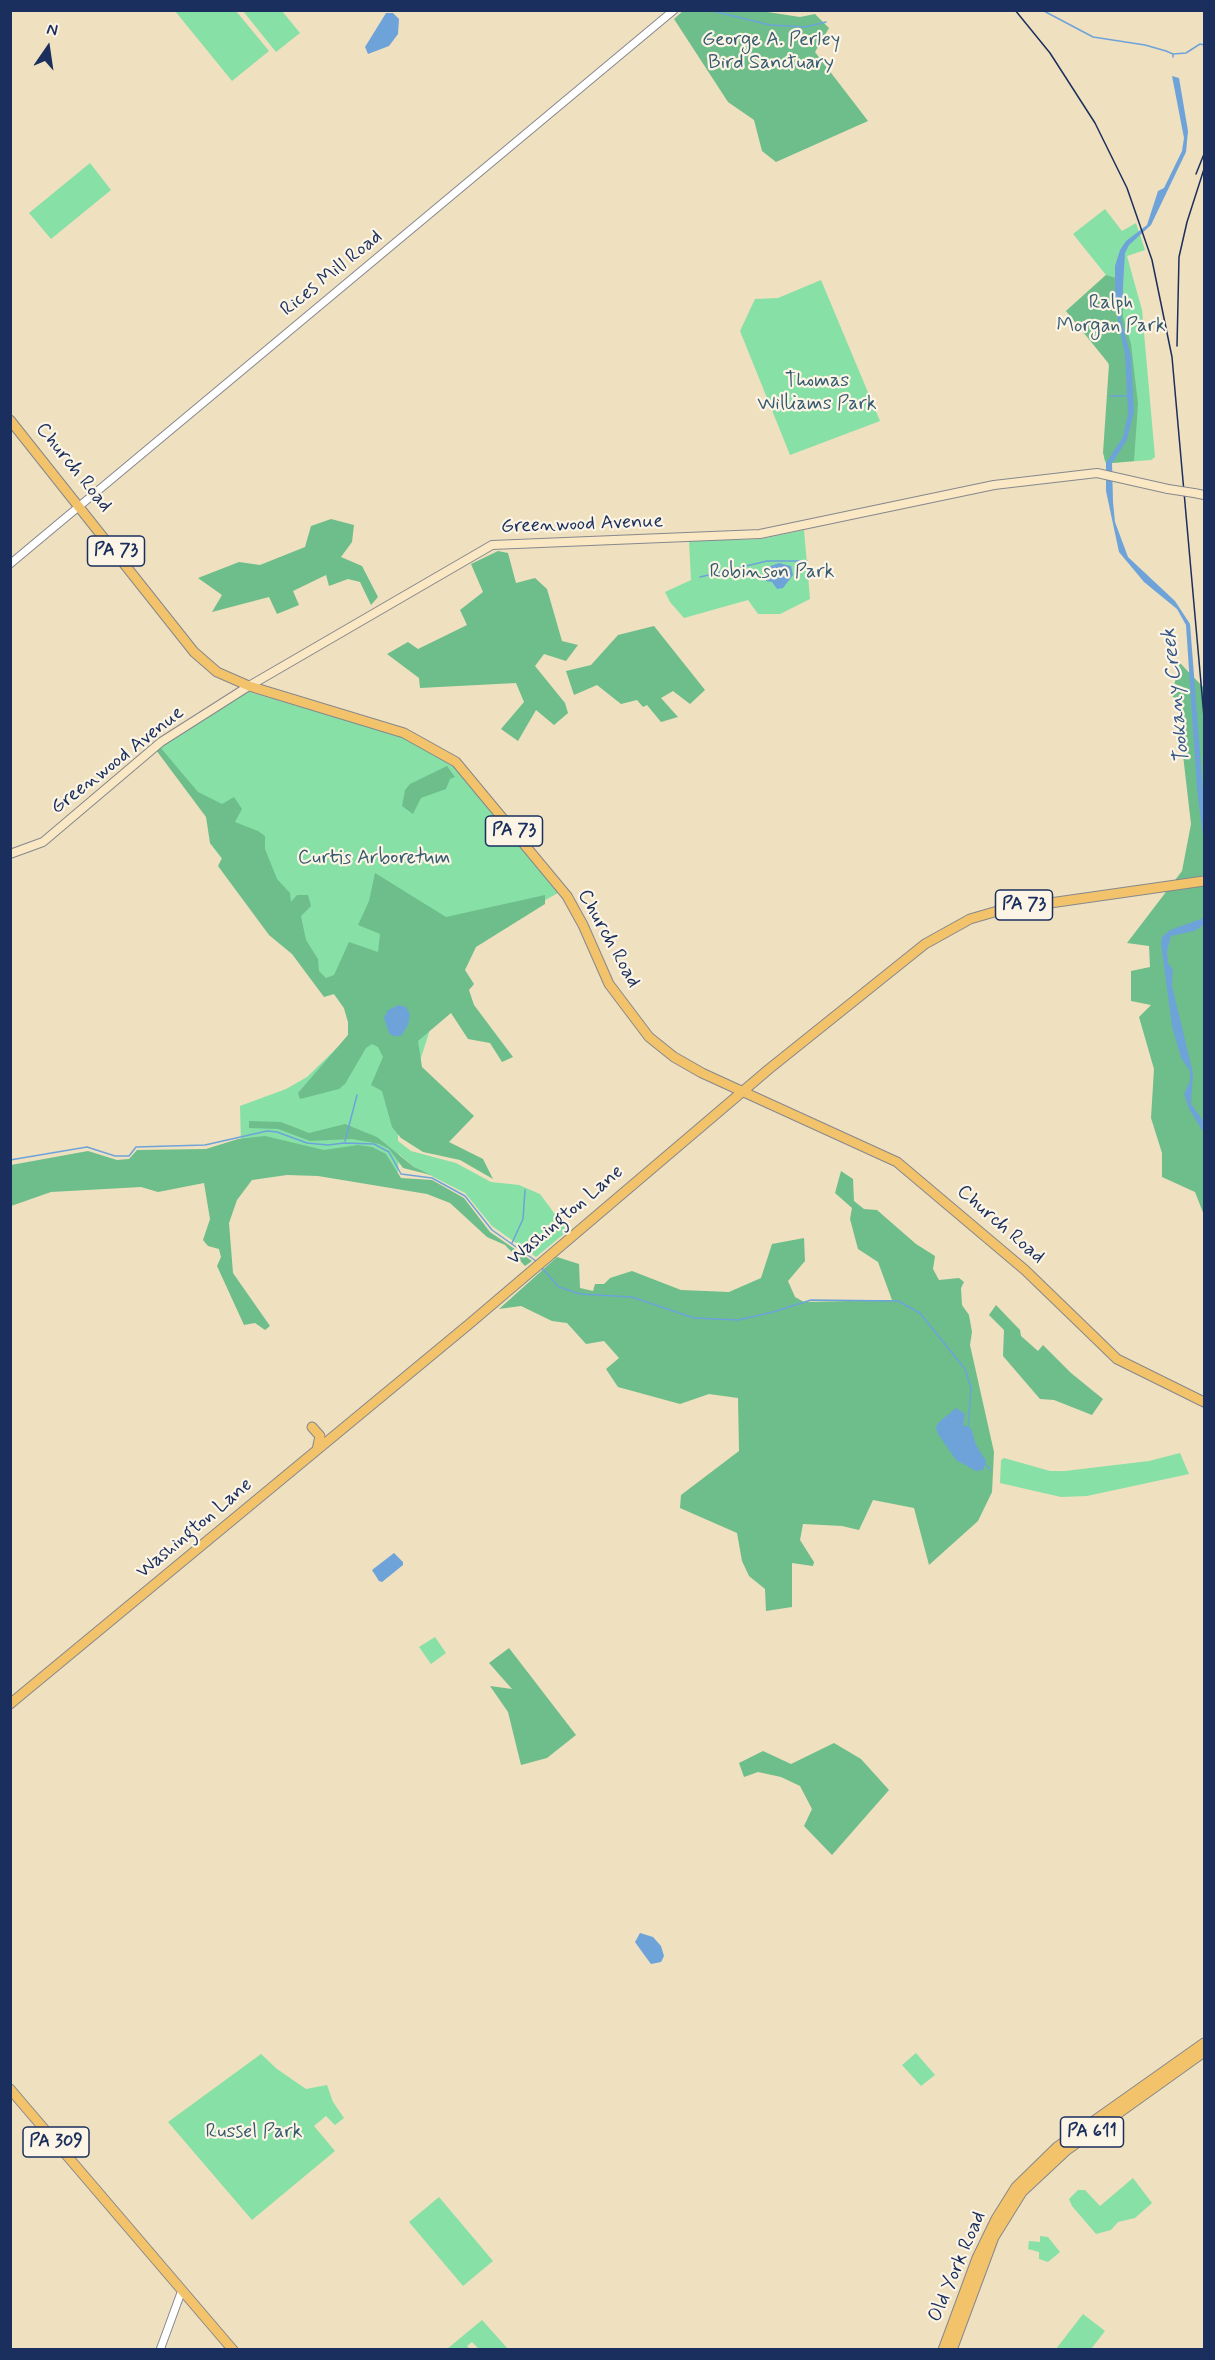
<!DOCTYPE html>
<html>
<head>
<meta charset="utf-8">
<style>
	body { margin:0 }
	#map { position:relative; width:1215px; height:2360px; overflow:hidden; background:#efe0bf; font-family:Mynerve,sans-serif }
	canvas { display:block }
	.frame { position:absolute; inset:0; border:12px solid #1b2f5e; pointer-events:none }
	.north { position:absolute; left:18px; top:18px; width:60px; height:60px; -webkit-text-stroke:4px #fcf5e5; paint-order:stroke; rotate:13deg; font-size:16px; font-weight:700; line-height:24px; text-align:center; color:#1b2f5e }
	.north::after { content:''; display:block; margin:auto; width:21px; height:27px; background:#1b2f5e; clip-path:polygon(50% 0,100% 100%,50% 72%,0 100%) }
</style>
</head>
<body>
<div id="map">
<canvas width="1215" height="2360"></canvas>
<div class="frame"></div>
<div class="north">N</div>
</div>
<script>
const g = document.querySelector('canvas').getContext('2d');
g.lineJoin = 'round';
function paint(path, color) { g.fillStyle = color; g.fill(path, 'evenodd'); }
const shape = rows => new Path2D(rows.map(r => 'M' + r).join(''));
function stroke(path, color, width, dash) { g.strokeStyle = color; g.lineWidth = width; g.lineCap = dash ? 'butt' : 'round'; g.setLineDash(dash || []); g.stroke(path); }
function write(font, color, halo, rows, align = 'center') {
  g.font = font + ' Mynerve,sans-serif'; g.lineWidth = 4.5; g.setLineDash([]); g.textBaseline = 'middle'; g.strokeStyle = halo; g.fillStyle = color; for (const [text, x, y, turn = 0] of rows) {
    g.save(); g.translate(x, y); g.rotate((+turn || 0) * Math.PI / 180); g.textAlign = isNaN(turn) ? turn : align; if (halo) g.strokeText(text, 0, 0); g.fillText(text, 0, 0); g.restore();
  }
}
const green = shape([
	[175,11,236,11,269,51,232,81],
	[243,11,282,11,300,33,276,52],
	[90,163,111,190,51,239,29,213],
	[1105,209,1122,231,1136,223,1145,250,1127,256,1142,310,1155,457,1151,460,1112,463,1106,463,1104,459,1110,369,1107,360,1066,311,1106,275,1073,234],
	[821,280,880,421,790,455,740,331,755,299,778,298],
	[804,530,810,599,780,614,758,614,748,600,684,618,670,602,665,592,691,580,689,541,761,539],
	[246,691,407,738,456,767,558,893,455,951,398,1130,398,1141,411,1151,456,1163,491,1182,519,1185,540,1194,566,1229,565,1233,536,1257,492,1226,465,1193,414,1167,399,1154,398,1172,241,1144,240,1106,286,1089,307,1077,344,1041,348,1035,348,1022,344,1008,334,994,324,996,210,843,223,834,158,749],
	[1180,1453,1189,1474,1087,1496,1061,1497,1000,1483,1001,1460,1004,1458,1050,1471,1065,1471,1149,1461],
	[435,1637,446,1653,431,1664,419,1647],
	[916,2053,935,2075,921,2086,902,2065],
	[261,2054,277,2069,306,2089,327,2085,333,2102,344,2118,335,2125,326,2116,314,2126,335,2151,252,2220,168,2122],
	[1133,2178,1152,2203,1135,2218,1118,2222,1111,2230,1096,2234,1072,2206,1069,2199,1078,2190,1085,2190,1100,2206],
	[439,2197,493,2261,463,2286,409,2222],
	[1040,2236,1048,2237,1060,2252,1048,2262,1039,2259,1039,2252,1028,2249,1029,2241,1040,2242],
	[1083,2314,1105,2331,1091,2349,1056,2349],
	[482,2320,508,2349,479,2349,472,2342,467,2346,470,2349,447,2349]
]);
const forest = shape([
	[684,10,761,11,800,17,815,14,829,28,815,52,868,121,776,162,762,151,754,120,728,102,674,19],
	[1106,275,1123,280,1123,317,1131,344,1138,404,1134,461,1112,463,1106,463,1103,453,1109,364,1066,311],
	[331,519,354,525,352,542,341,557,362,566,378,597,371,605,360,582,348,579,329,586,326,575,293,591,299,605,277,614,269,597,212,612,222,595,198,578,239,562,260,565,305,547,311,526],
	[498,551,508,553,516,583,535,578,547,589,562,641,578,645,566,661,544,654,535,666,565,703,568,713,554,725,536,710,518,741,501,729,524,702,516,683,420,688,419,678,387,654,408,642,418,649,467,625,460,610,483,592,471,564],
	[654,626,705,690,690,704,673,691,661,698,678,717,661,722,647,705,643,707,637,700,621,704,597,685,574,695,566,671,591,665,618,635],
	[1179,662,1204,688,1204,1215,1195,1192,1162,1177,1162,1153,1151,1118,1154,1069,1139,1017,1151,1005,1131,1001,1131,971,1150,967,1149,946,1127,943,1182,871,1191,824,1181,738,1182,704,1172,696],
	[160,747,198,792,222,804,234,797,242,809,235,822,258,831,265,836,265,849,277,879,290,893,291,902,297,895,308,895,311,906,301,916,306,940,318,959,319,971,326,978,334,975,349,942,378,952,380,934,358,925,369,901,375,873,446,917,545,895,545,904,476,947,465,970,474,984,469,990,474,1005,513,1057,502,1062,490,1043,468,1039,451,1013,418,1041,422,1067,474,1116,449,1142,483,1159,493,1179,460,1160,423,1152,401,1138,392,1127,382,1091,371,1085,383,1057,378,1047,372,1044,366,1048,345,1084,339,1089,300,1099,298,1093,348,1035,348,1022,344,1008,334,994,324,997,292,954,269,935,218,866,222,858,210,843,206,817,156,750],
	[447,766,455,777,450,779,446,789,421,798,413,814,402,806,405,790,410,784],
	[249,1121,281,1122,309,1133,345,1124,377,1137,414,1167,431,1175,403,1168,389,1149,379,1144,352,1139,310,1141,278,1129,249,1128],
	[265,1136,324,1150,358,1145,372,1147,386,1154,401,1178,432,1180,464,1198,490,1232,532,1261,525,1266,505,1245,487,1237,450,1203,427,1194,318,1176,287,1175,252,1180,237,1200,229,1223,233,1273,270,1326,265,1330,255,1323,244,1325,217,1266,221,1257,219,1249,208,1246,203,1240,210,1219,204,1183,158,1192,141,1187,51,1192,11,1206,11,1165,88,1151,117,1160,129,1159,137,1150,206,1149,238,1139],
	[841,1171,853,1179,854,1201,864,1209,877,1210,916,1244,935,1256,933,1269,939,1280,959,1278,964,1282,961,1288,962,1305,969,1315,972,1332,970,1345,994,1452,992,1492,978,1521,929,1565,914,1508,873,1500,859,1530,842,1526,803,1524,800,1540,814,1562,813,1566,792,1563,792,1607,766,1611,765,1589,749,1576,742,1561,737,1533,680,1508,681,1495,739,1451,738,1398,709,1394,680,1404,618,1387,606,1369,619,1358,604,1341,586,1344,567,1323,552,1321,521,1306,499,1309,557,1257,579,1264,580,1288,593,1291,595,1284,604,1284,610,1278,632,1271,681,1290,729,1292,761,1278,772,1244,804,1238,805,1261,788,1281,795,1297,804,1302,892,1300,878,1262,858,1249,850,1219,852,1208,835,1193],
	[996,1305,1020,1330,1021,1336,1038,1351,1043,1345,1071,1373,1103,1399,1092,1415,1054,1400,1040,1399,1003,1356,1004,1330,989,1315],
	[509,1648,576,1735,547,1758,521,1765,508,1712,490,1686,512,1689,489,1663],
	[834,1743,861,1759,889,1790,832,1855,804,1826,812,1809,800,1786,781,1777,758,1772,744,1777,739,1763,763,1751,791,1764]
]);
const water = shape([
	[386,13,393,13,399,19,398,34,389,46,368,54,365,47],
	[1172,76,1179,78,1188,131,1186,152,1151,225,1129,245,1125,253,1121,320,1131,356,1134,412,1127,440,1112,463,1113,502,1115,522,1128,557,1175,601,1190,624,1204,803,1204,844,1197,789,1186,625,1177,609,1144,582,1119,552,1106,491,1106,463,1123,437,1128,414,1125,355,1115,305,1115,266,1120,250,1126,241,1147,225,1158,191,1164,188,1182,151,1184,138],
	[779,563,791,566,793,575,783,588,777,589,772,582,766,581,764,576,765,568],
	[1204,918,1204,925,1194,931,1171,936,1167,951,1168,963,1173,970,1172,986,1193,1073,1191,1104,1204,1122,1204,1133,1189,1109,1184,1094,1190,1081,1190,1071,1181,1058,1172,1026,1161,944,1162,937,1170,930],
	[399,1005,406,1007,410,1014,408,1025,401,1036,393,1036,389,1033,384,1018,388,1010],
	[956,1408,965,1414,963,1425,971,1428,976,1445,986,1461,983,1470,976,1471,956,1460,938,1434,936,1427,938,1423],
	[394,1553,403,1562,403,1565,382,1582,379,1581,372,1570],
	[640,1933,653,1937,661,1946,664,1956,661,1962,651,1964,645,1956,635,1942]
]);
const stream = shape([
	[709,10,770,25,805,27,826,22],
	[1042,10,1093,37,1145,45,1166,51,1173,54,1173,57],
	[1173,54,1186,53,1200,44,1204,45],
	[1110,396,1127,396],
	[700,577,767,561,807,561],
	[345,1141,357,1095],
	[10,1160,87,1147,115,1156,129,1156,136,1147,205,1145,267,1131,277,1132,307,1143,328,1145,344,1143,374,1144,389,1152,401,1174,432,1178,465,1196,492,1230,536,1261],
	[512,1243,523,1219,525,1190],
	[541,1267,559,1287,580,1294,632,1297,694,1318,738,1320,773,1312,811,1300,898,1301,920,1313,965,1369,971,1388,968,1428],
	[985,1464,991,1470]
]);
const tertiary = shape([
	[10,564,674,10],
	[160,2350,182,2290]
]);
const secondary = shape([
	[1194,493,1204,495],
	[10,854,43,842,161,742,249,686,492,545,760,534,994,485,1097,473,1168,489]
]);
const primary = shape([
	[10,420,194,652,217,672,249,686,404,733,456,762,567,896,583,925,609,984,649,1037,674,1057,702,1073,897,1162,1025,1270,1117,1359,1204,1402],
	[312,1427,320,1436,317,1450],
	[10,1704,468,1325,769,1069,925,944,970,919,1001,910,1204,881]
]);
const trunk = shape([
	[10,2089,233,2350],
	[943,2350,977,2258,996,2219,1016,2187,1057,2147,1204,2043],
	[952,2350,994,2237,1022,2192,1067,2150,1204,2052]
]);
const rail = shape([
	[1015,10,1050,53,1095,123,1127,188,1152,260,1172,357,1204,717],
	[1196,174,1204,154],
	[1177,346,1179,257,1187,222,1204,169]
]);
const secondaryBridge = shape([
	[1168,489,1194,493]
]);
const shields = [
	[116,551,57],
	[514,831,57],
	[1024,905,57],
	[1092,2132,63],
	[56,2142,66]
];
const shieldNames = [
	["PA 73",116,551],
	["PA 73",514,831],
	["PA 73",1024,905],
	["PA 611",1092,2132],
	["PA 309",56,2142]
];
const parkNames = [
	["George A. Perley",771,41],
	["Bird Sanctuary",771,64],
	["Ralph",1111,304],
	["Morgan Park",1111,327],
	["Thomas",817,382],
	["Williams Park",817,405],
	["Robinson Park",772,573],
	["Curtis Arboretum",374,859],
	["Russel Park",254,2133]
];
const streetNames = [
	["Rices Mill Road",332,274,-39],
	["Church Road",73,468,51],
	["Greenwood Avenue",582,525,-2],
	["Greenwood Avenue",118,761,-38],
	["Church Road",608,939,61],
	["Washington Lane",566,1216,-40],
	["Church Road",1000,1225,41],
	["Washington Lane",195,1529,-40],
	["Old York Road",958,2267,-67]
];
const waterNames = [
	["Tookany Creek",1177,696,-96]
];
paint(green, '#87e0a6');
paint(forest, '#6dbe8b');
paint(water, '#6ea3da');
stroke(stream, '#6ea3da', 1.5);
stroke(tertiary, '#85888e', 9);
stroke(secondary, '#85888e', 10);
stroke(primary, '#85888e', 11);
stroke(trunk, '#85888e', 11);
stroke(tertiary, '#fff', 7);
stroke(secondary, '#fae7c3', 8);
stroke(primary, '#f2c36a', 9);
stroke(trunk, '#f2c36a', 9);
stroke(rail, '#1b2f5e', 1.5);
stroke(secondaryBridge, '#85888e', 10, []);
stroke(secondaryBridge, '#fae7c3', 8);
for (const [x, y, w] of shields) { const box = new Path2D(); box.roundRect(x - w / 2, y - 15, w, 30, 4.5); g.fillStyle = '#fcf5e5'; g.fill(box); stroke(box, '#1b2f5e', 1.5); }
write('bold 18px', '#1b2f5e', null, shieldNames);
write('20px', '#365b70', '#fcf5e5', parkNames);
write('20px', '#1b2f5e', '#fcf5e5', streetNames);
write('italic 21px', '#385889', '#fcf5e5', waterNames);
</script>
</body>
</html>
